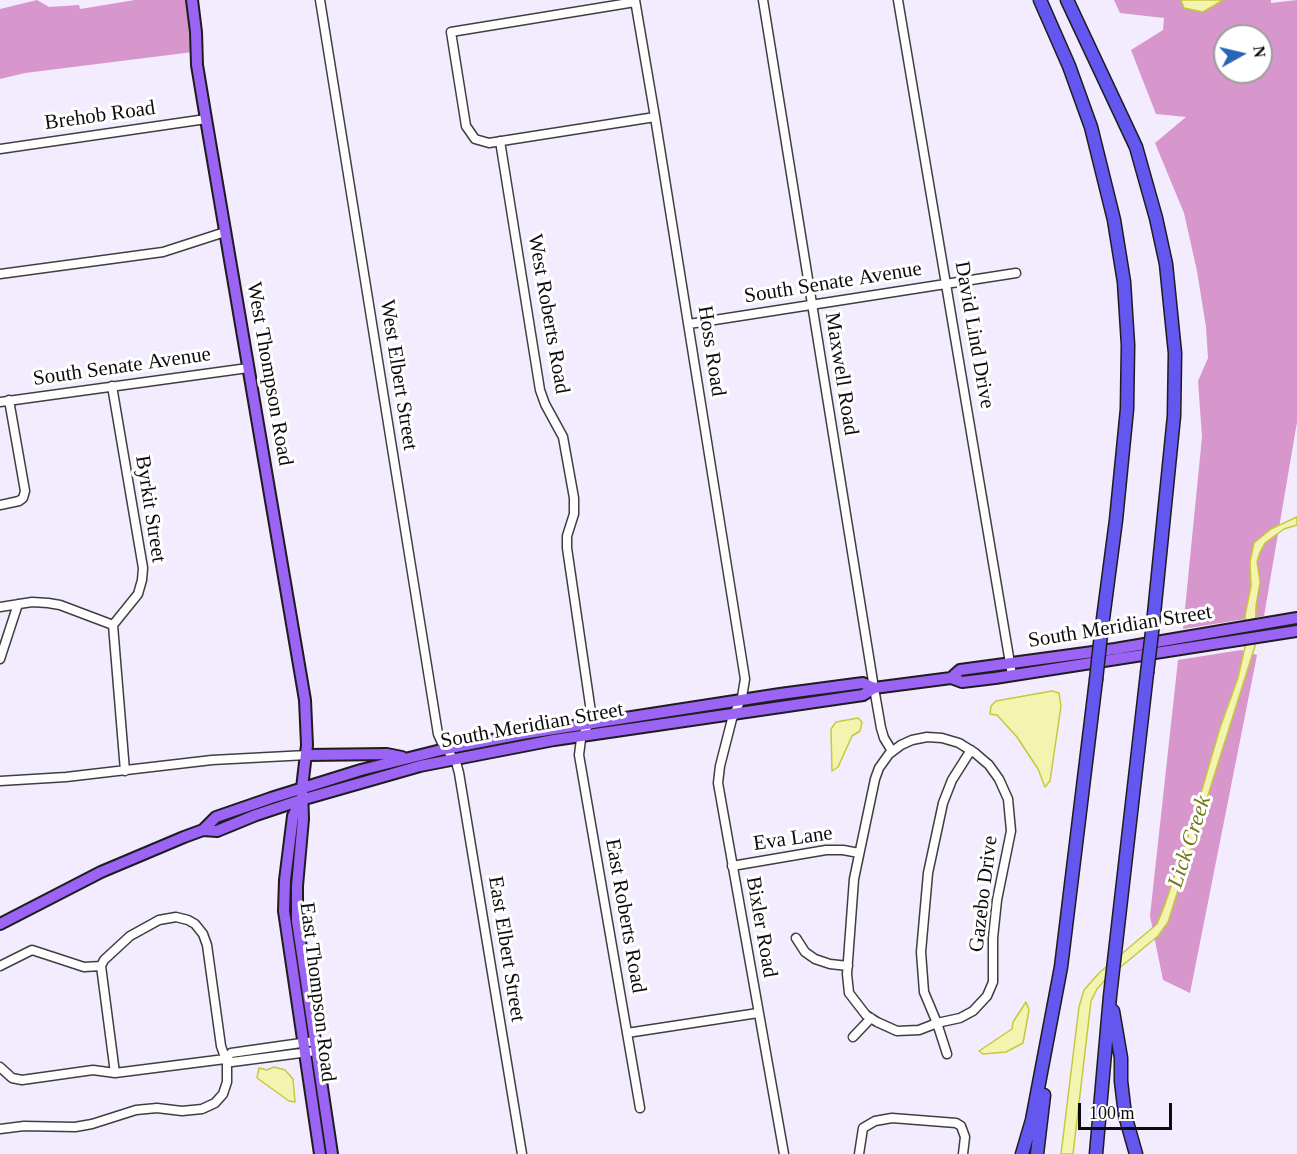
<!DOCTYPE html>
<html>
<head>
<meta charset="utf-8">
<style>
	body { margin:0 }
	#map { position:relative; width:1297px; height:1154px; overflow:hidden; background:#f3ebfe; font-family:Georgia,serif }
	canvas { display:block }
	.north { position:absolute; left:1213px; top:24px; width:60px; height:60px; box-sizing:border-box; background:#fff; border:2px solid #9e9e9e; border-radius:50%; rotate:82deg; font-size:16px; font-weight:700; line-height:24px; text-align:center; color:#0c0c0c }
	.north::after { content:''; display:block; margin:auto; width:21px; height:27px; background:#2865b7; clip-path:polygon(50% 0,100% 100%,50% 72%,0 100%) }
	.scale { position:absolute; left:1078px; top:1103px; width:94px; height:27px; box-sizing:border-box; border:3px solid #0c0c0c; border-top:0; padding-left:8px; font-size:18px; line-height:21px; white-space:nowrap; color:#0c0c0c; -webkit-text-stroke:4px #fff; paint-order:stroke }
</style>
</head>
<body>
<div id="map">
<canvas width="1297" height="1154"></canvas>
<div class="north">N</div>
<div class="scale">100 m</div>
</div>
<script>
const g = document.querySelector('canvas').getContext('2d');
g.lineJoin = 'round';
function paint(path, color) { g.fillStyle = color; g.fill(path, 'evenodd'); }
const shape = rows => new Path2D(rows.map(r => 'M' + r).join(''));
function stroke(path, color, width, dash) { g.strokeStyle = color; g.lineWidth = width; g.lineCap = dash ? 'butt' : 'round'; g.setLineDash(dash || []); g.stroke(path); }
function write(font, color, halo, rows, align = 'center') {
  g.font = font + ' Georgia,serif'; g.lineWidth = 6; g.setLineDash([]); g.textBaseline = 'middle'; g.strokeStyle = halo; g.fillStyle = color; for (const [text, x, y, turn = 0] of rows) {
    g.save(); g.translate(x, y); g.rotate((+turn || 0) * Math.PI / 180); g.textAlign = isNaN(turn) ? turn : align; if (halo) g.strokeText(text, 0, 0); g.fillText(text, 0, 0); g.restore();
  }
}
const forest = shape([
	[37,0,49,7,79,5,80,9,135,0,187,0,193,52,25,73,0,79,0,9],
	[1114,0,1271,0,1271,3,1297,0,1297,422,1264,616,1183,629,1202,437,1198,381,1208,358,1206,327,1197,271,1184,213,1155,143,1186,117,1156,114,1131,50,1163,30,1164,18,1120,13],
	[1225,36,1261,36,1261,72,1225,72],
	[1241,650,1257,655,1190,993,1163,980,1150,916,1178,660]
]);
const water = shape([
	[1181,0,1223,0,1203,12,1184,8,1181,0],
	[1297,517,1297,525,1284,529,1273,537,1265,543,1260,552,1257,562,1260,582,1256,606,1255,646,1168,922,1158,936,1105,980,1097,989,1091,1001,1073,1154,1061,1154,1079,1007,1084,990,1099,973,1157,924,1164,907,1190,831,1220,728,1238,678,1245,647,1245,616,1251,586,1250,562,1254,543,1271,529,1297,517],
	[1052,691,1059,693,1061,706,1050,781,1045,787,1038,769,1017,737,997,715,990,714,991,706,996,701,1052,691],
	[858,718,862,722,860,731,852,736,838,767,832,771,831,729,836,722,858,718],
	[1026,1002,1029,1010,1023,1043,1006,1052,983,1054,979,1051,1012,1029,1013,1022,1026,1002],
	[274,1067,285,1070,293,1079,295,1102,289,1101,257,1078,259,1068,267,1070,274,1067]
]);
const minor = shape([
	[320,0,438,734,442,743,456,762,459,773,522,1154],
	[635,0,655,117,745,679,742,697,732,719,720,766,718,783,784,1154],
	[763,0,874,688,881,728,884,738,892,751],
	[898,0,1012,675],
	[635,2,451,32,466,126,475,139,489,143,655,117],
	[500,141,540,390,545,404,563,437,574,498,574,514,567,536,567,548,591,712,589,723,581,739,579,755,640,1108],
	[0,149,206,119],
	[0,274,163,252,225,232],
	[689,324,1016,273],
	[112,386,143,568,142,580,138,594,113,625,125,771],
	[0,402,248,368],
	[0,505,19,501,23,498,25,491,9,400],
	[0,607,32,602,48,603,60,605,113,625],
	[0,659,18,604],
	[927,737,942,738,959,743,975,753,989,765,999,779,1008,799,1011,831,997,900,993,938,993,982,987,996,973,1011,960,1018,937,1023,919,1030,897,1031,877,1022,866,1015,849,993,847,974,854,879,875,779,879,768,889,754,901,745,912,740,927,737],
	[0,781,66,777,212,760,307,755],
	[732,866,826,850,843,850,859,853],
	[796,938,805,952,815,959,830,964,848,966],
	[0,966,32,950,84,967,101,966],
	[101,966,115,1073],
	[627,1033,758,1013],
	[853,1037,871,1018],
	[947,1054,937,1023,924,992,921,952,928,873,943,803,952,780,971,750],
	[225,1059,231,1053,315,1041],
	[0,1067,12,1078,22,1080,93,1070,115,1073,225,1059,232,1062,316,1051],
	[0,1129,24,1126,75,1127,92,1124,136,1110,157,1108,182,1111,202,1109,215,1103,223,1094,227,1082,227,1063,221,1046,207,945,203,934,195,924,188,920,176,917,159,920,130,936,104,960,101,966],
	[859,1154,863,1128,875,1121,892,1118,956,1123,961,1126,965,1137,963,1154]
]);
const major = shape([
	[192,0,196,32,197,65,206,119,305,700,307,745,302,788,303,819,297,886,297,921,332,1154],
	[951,678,960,670,1115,649,1297,618],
	[307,755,387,754,402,757],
	[301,800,293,816,285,880,284,911,320,1154],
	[203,830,216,817,271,798,361,770,445,749,522,734,780,694,863,683,874,688],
	[0,924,101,872,184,837,203,830,217,831,256,815,301,800,420,766,554,740,863,695,874,688,951,678,962,682,995,678,1297,631]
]);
const highway = shape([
	[1040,0,1069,66,1091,127,1114,220,1124,282,1128,345,1127,409,1116,520,1101,634],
	[1067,0,1136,147,1156,218,1166,264,1175,353,1174,416,1153,624],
	[1113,1011,1121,1058,1121,1081,1125,1115,1136,1154],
	[1022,1154,1032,1120,1061,967,1096,680],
	[1037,1154,1044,1095],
	[1096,1154,1110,996,1147,673]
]);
const highwayBridge = shape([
	[1147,673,1153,624],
	[1096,680,1101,634]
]);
const streetNames = [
	["Brehob Road",100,116,-8],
	["South Senate Avenue",833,283,-9],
	["West Roberts Road",548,314,80],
	["David Lind Drive",974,335,80],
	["Hoss Road",711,351,81],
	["South Senate Avenue",122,367,-8],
	["West Thompson Road",269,374,80],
	["Maxwell Road",841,374,81],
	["West Elbert Street",398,375,81],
	["Byrkit Street",150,509,81],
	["South Meridian Street",1120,627,-9],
	["South Meridian Street",532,726,-10],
	["Eva Lane",793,839,-8],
	["Gazebo Drive",984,894,-83],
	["East Roberts Road",625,916,80],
	["Bixler Road",761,927,80],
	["East Elbert Street",506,949,81],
	["East Thompson Road",317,992,83]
];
const waterNames = [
	["Lick Creek",1190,842,-72]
];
paint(forest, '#d796cc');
paint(water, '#f4f4b1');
stroke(water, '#c6c93a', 1.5);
stroke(minor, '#3f3f3f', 11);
stroke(major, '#1d1d1d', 14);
stroke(highway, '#1d1d1d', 15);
stroke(minor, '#fff', 8);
stroke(major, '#9b64f5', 10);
stroke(highway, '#6357f0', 12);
stroke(highwayBridge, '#1d1d1d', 15, []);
stroke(highwayBridge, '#6357f0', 12);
write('21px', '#0c0c0c', '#fff', streetNames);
write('italic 22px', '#727717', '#fff', waterNames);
</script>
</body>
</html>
